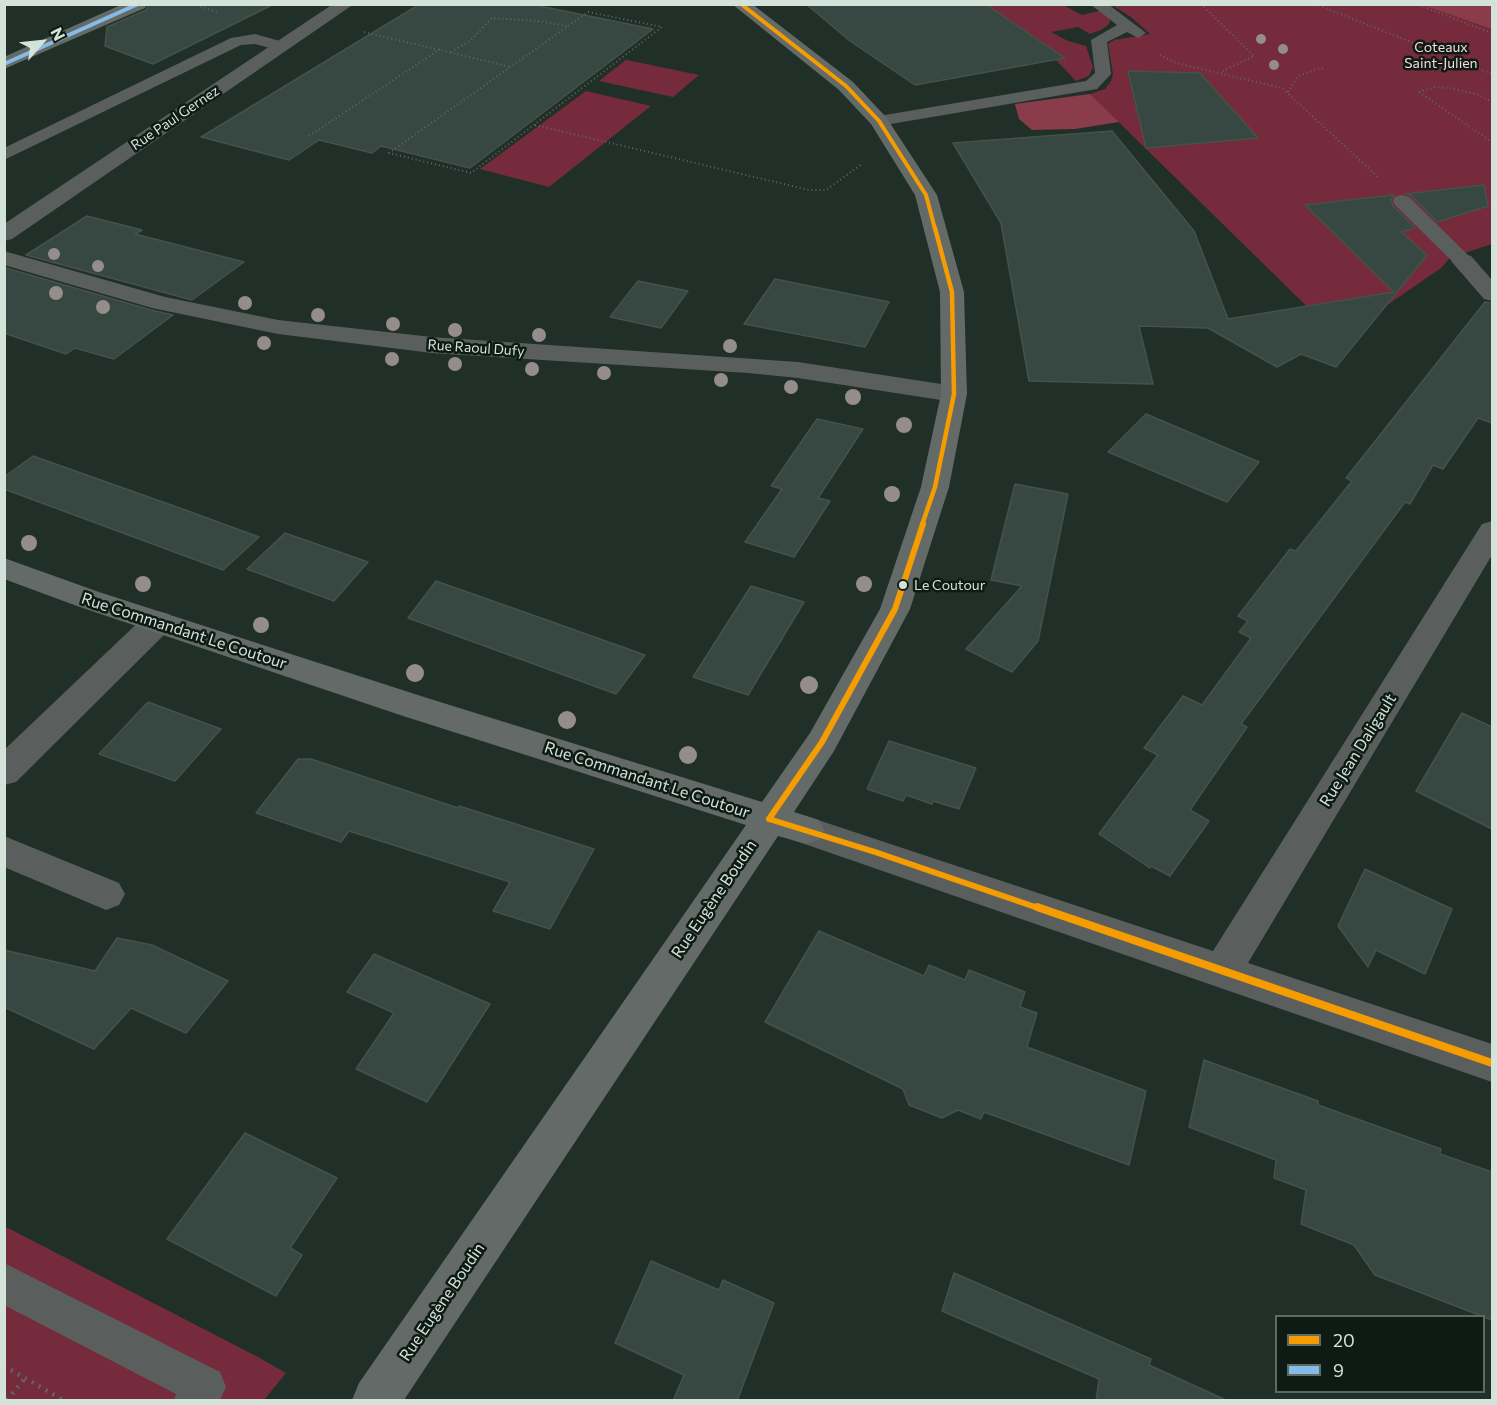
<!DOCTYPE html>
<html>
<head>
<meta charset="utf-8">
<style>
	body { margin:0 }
	#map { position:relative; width:1497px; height:1405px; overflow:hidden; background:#202f28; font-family:Commissioner,sans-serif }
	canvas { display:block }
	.frame { position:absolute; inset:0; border:6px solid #d3e3da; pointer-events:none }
	.legend { position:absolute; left:1275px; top:1315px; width:210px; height:78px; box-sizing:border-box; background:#0e1a14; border:2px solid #5d6a63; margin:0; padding:8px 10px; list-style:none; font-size:18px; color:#d3e3da }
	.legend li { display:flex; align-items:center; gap:12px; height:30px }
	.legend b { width:30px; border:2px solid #5d6a63 }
	.north { position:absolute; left:12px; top:12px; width:60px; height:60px; -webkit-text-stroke:4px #0e1a14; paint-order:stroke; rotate:63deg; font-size:16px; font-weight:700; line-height:24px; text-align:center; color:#d3e3da }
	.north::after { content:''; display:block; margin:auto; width:21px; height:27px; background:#d3e3da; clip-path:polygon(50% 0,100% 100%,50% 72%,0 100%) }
</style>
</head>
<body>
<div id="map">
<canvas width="1497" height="1405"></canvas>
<div class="frame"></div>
<ul class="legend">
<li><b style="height:8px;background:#f59c00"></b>20</li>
<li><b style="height:8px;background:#85bce7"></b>9</li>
</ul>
<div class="north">N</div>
</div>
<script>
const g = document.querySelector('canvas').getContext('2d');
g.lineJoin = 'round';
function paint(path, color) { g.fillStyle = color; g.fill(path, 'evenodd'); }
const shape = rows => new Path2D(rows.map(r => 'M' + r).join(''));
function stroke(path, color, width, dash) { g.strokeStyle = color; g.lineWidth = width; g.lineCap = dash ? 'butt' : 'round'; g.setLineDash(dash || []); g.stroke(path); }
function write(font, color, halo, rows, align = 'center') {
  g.font = font + ' Commissioner,sans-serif'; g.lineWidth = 5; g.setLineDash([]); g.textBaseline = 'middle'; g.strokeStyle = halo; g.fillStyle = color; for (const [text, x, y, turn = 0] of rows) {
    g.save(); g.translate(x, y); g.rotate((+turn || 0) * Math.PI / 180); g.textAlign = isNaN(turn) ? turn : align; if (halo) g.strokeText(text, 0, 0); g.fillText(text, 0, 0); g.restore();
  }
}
const green = shape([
	[985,5,1063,5,1082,15,1099,11,1111,19,1108,25,1101,30,1090,34,1078,27,1051,32,1068,41,1086,46,1093,67,1089,76,1076,81,1038,41],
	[1112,5,1492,5,1492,244,1450,258,1441,268,1370,317,1336,335,1090,94,1105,89,1111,81,1113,74,1108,44,1114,40,1150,34,1131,17],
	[627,59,627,60,699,75,673,97,599,81],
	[586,91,651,106,549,187,480,169],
	[4,1226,258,1357,286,1373,264,1400,5,1400]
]);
const forest = shape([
	[1423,5,1492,5,1492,29,1443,12],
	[1090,94,1119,122,1075,129,1032,130,1019,119,1015,104]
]);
const building = shape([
	[149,4,274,4,153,64,105,46,107,27,146,10,149,4],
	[420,4,530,4,653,29,470,168,381,146,372,153,319,140,289,160,201,137,420,4],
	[806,4,985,4,1065,58,915,85,850,41,806,4],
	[1128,71,1200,73,1258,138,1146,148,1128,71],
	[1112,131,1194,231,1228,319,1394,292,1305,205,1394,195,1391,200,1393,206,1415,228,1401,232,1427,255,1336,367,1301,354,1277,367,1208,328,1139,326,1153,384,1029,381,1001,223,953,143,1112,131],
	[1484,185,1488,206,1437,222,1411,195,1405,194,1484,185],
	[87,216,142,230,135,234,244,262,192,300,26,255,87,216],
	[6,268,151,310,173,315,114,359,75,348,66,354,4,333,4,269,6,268],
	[775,279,889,302,865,347,744,324,775,279],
	[638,281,688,291,661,328,610,317,638,281],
	[1485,302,1492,303,1492,423,1478,418,1443,469,1433,465,1410,504,1405,502,1241,724,1247,727,1190,810,1209,821,1170,876,1151,866,1150,868,1099,834,1158,755,1144,748,1183,696,1202,705,1251,638,1239,632,1248,621,1238,616,1290,549,1296,551,1352,481,1346,478,1485,302],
	[1146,414,1259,462,1227,502,1108,452,1146,414],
	[817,419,863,429,818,498,830,501,794,557,745,542,782,489,771,486,817,419],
	[33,456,188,511,259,537,223,570,4,489,4,477,33,456],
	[1015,484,1068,494,1038,641,1012,672,966,649,1022,586,991,580,1015,484],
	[285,533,368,562,334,601,247,569,285,533],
	[436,581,541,618,645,655,616,694,408,618,436,581],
	[751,586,804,602,748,695,693,677,751,586],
	[148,702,221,729,175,781,99,754,148,702],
	[1462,713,1492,727,1492,829,1416,791,1462,713],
	[889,741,976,768,959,809,933,801,932,804,906,795,903,801,867,789,889,741],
	[298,759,311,759,458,808,459,806,594,849,550,929,493,911,510,882,349,831,341,842,256,813,298,759],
	[1365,869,1452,909,1425,974,1376,950,1368,967,1338,926,1365,869],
	[819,931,924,976,929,965,965,980,969,970,1025,992,1020,1007,1037,1013,1027,1047,1146,1091,1129,1165,984,1112,981,1119,958,1110,942,1118,909,1105,903,1089,765,1022,819,931],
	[117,938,152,945,228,981,186,1033,131,1008,94,1049,4,1007,4,950,95,971,117,938],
	[374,954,490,1004,427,1102,356,1069,394,1013,347,992,374,954],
	[1204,1060,1318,1101,1318,1105,1441,1149,1440,1154,1492,1172,1492,1320,1375,1275,1354,1245,1301,1224,1306,1190,1274,1178,1276,1160,1189,1127,1204,1060],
	[245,1133,337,1178,290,1248,302,1255,276,1296,167,1239,245,1133],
	[651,1261,719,1290,723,1280,774,1303,737,1401,673,1401,684,1375,615,1343,651,1261],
	[954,1273,1151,1359,1149,1365,1228,1401,1096,1401,1099,1379,942,1311,954,1273]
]);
const pathFar1 = shape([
	[193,4,217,12],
	[1201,4,1254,56,1221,72],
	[1315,4,1492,74],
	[1416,4,1492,33],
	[588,12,662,27,471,173,389,153,588,12],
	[364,32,511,67],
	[451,52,471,40,492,18,538,21,567,26],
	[1160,55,1176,63,1282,88,1379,178],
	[1288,92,1298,76,1321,68,1325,70],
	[1419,92,1492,142],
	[1419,92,1435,87,1450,88,1479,95,1492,102],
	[535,125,809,190,826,190,862,164],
	[309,136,440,49]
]);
const path = shape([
	[4,1366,63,1400],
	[7,1400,25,1378]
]);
const lane = shape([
	[1090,4,1108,4,1146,33,1138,38,1127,32,1107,42,1111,74,1097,89,879,126,873,125,870,121,873,117,879,116,1086,81,1095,73,1091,40,1117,25,1090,4],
	[255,34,287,43,289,46,281,51,255,44,241,45,4,160,4,148,231,38,255,34],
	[1402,195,1409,197,1470,257,1473,261,1470,265,1456,265,1395,205,1393,201,1395,197,1402,195],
	[4,1263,220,1372,226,1387,220,1400,174,1400,176,1394,4,1305,4,1263]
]);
const street = shape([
	[333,4,354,4,12,239,4,241,4,224,333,4],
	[4,251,165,297,278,320,432,337,798,362,954,386,963,388,967,394,963,400,954,402,798,378,748,373,432,353,278,334,152,308,4,265,4,251],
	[1463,254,1471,256,1492,280,1492,301,1484,299,1451,261,1455,256,1463,254],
	[1492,521,1492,555,1248,963,1492,1044,1492,1082,793,840,788,830,793,820,806,816,1213,951,1482,524,1492,521],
	[158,611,169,614,174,622,169,630,16,782,4,785,4,750,147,614,158,611],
	[4,836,119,883,125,894,119,905,106,910,4,867,4,836]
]);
const secondary = shape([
	[123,4,147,4,145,8,4,69,4,57,123,4],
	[732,4,752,4,853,82,886,117,937,195,964,292,967,394,949,487,910,609,834,751,794,812,819,820,824,830,819,840,806,844,778,836,404,1400,352,1400,359,1383,746,825,400,715,77,606,4,579,4,558,99,592,424,697,762,802,810,733,880,609,921,487,941,394,940,292,915,195,871,124,839,90,732,4]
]);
const bus1Far3 = shape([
	[741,4,846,86,879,121,926,195,935,229]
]);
const bus1Far2 = shape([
	[922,525,935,487,954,394,952,292,935,228]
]);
const bus1Far1 = shape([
	[769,819,822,742,895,609,923,524],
	[769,819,875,852,1041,909]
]);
const bus1 = shape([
	[1037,907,1492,1063]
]);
const bus2 = shape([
	[4,64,138,4]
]);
const trees = [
	[1261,39,5],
	[1283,49,5],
	[1274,65,5],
	[54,254,6],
	[98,266,6],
	[56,293,7],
	[245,303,7],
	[103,307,7],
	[318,315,7],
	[393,324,7],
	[455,330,7],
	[539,335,7],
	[264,343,7],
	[730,346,7],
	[392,359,7],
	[455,364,7],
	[532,369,7],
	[604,373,7],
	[721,380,7],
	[791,387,7],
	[853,397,8],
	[904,425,8],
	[892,494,8],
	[29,543,8],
	[143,584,8],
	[864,584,8],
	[261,625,8],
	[415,673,9],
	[809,685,9],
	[567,720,9],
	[688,755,9]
];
const markers = [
	[903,585,5,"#d3e3da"]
];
const farParknames = [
	["Coteaux",1441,47],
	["Saint-Julien",1441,63]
];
const farStreetnames = [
	["Rue Paul Gernez",175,118,-34],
	["Rue Raoul Dufy",476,348,4]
];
const busNames = [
	["Le Coutour",914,585]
];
const streetNames = [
	["Rue Commandant Le Coutour",184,631,18],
	["Rue Jean Daligault",1358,750,-58],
	["Rue Commandant Le Coutour",647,780,18],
	["Rue Eugène Boudin",714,899,-56],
	["Rue Eugène Boudin",442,1302,-56]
];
paint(green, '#752b3b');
paint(forest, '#8a3c4b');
paint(building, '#364841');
stroke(building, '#45524c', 1.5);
stroke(pathFar1, '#606764', 2, [1, 3]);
stroke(path, '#606764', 4.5, [2, 6]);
paint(lane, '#5a5f5d');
paint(street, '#5a5f5d');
paint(secondary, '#646a67');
stroke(bus1Far3, '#f59c00', 4);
stroke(bus1Far2, '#f59c00', 4.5);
stroke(bus1Far1, '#f59c00', 6);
stroke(bus1, '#f59c00', 8);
stroke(bus2, '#85bce7', 4);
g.fillStyle = '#958d8b';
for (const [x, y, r] of trees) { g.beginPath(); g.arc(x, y, r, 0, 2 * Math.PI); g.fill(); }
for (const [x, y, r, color] of markers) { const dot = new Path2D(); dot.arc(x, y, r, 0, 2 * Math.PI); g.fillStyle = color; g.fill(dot); stroke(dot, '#0e1a14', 2); }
write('14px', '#f5dadc', '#0e1a14', farParknames);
write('14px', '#d3e3da', '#0e1a14', farStreetnames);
write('14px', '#d3e3da', '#0e1a14', busNames, 'left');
write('16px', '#d3e3da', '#0e1a14', streetNames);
</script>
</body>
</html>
